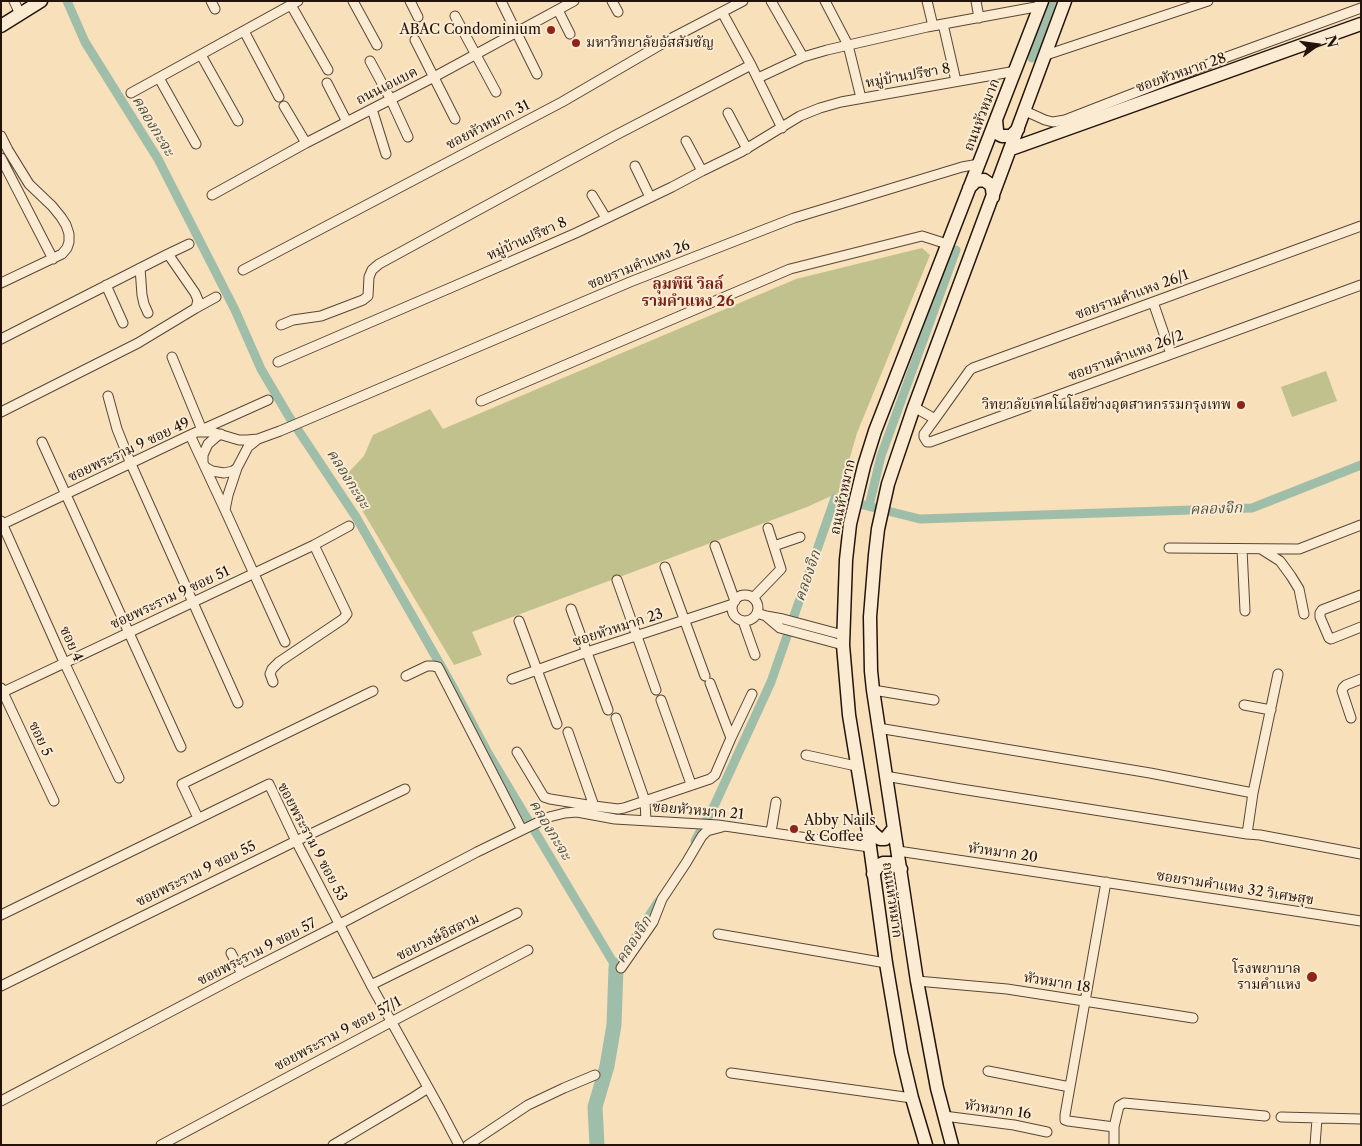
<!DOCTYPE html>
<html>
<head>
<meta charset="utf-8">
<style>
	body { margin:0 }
	#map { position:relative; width:1362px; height:1146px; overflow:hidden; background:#f8e0ba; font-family:"Libre Caslon Text",serif }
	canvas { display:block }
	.frame { position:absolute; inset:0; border:2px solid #23140b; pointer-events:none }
	.north { position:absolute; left:1292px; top:20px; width:50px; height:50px; -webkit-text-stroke:4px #faebd2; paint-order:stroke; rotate:76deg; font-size:14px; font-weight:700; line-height:20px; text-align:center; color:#23140b }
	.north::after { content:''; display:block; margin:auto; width:18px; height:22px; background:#23140b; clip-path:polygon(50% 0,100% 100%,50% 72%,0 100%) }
</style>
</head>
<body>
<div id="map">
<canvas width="1362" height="1146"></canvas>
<div class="frame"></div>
<div class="north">N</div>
</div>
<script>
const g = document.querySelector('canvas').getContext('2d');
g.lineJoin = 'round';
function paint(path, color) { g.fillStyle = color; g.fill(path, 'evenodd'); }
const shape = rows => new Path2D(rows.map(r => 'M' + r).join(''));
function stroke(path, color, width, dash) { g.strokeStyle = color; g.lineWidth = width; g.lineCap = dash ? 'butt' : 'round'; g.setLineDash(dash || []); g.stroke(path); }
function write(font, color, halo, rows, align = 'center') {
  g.font = font + ' "Libre Caslon Text","Noto Serif Thai",serif'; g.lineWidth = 4; g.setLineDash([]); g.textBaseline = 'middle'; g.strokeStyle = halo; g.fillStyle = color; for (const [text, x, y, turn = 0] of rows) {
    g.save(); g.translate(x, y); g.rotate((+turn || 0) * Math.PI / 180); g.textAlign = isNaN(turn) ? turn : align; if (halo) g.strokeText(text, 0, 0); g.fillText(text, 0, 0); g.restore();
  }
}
const green = shape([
	[922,248,930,255,857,433,840,492,807,507,472,632,482,655,454,665,343,478,364,456,373,435,430,409,443,429,796,279],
	[1326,371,1337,401,1292,417,1281,387]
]);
const canal = shape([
	[67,1,85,42,158,159,235,310,261,369,288,415,356,517,453,687,488,753,616,967,658,902],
	[1032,58,1052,1],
	[869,506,881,456,956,250],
	[695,841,715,804,771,682,835,498,920,519,1252,508,1361,465]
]);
const river = shape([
	[597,1145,595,1107,607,1066,614,1025,616,967]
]);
const street = shape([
	[14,1,20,14],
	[211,1,215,9],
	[353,1,377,45],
	[410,1,418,17],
	[501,1,537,74],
	[612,1,618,12],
	[771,1,803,57],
	[825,1,848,45,861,98],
	[927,1,933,26],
	[976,1,979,18],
	[291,5,328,70],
	[558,10,570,34],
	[722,12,751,65,782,128],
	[455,16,496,92],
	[943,24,956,81],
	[244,31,279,97],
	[415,40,455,119],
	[201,55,238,121],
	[1046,55,1208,1],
	[370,61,391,100,408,137],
	[159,78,196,144],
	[758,78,803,57,827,50,927,27,1041,6],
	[327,83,347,122],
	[131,93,298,1],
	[284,106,306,143],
	[372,109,386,154],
	[1025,111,1045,120,1053,122,1065,120,1227,57,1361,8],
	[728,113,747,149],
	[1,136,8,150,29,184,52,206,61,217,66,225,69,234,69,242,67,248,62,254,1,283],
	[686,141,702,171],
	[1,158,53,259],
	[635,166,650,197],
	[212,195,306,143,434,77,574,1],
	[592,195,606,218],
	[1361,226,973,368,970,370,935,419,924,434,924,437,927,442,930,442,1361,285],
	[168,254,189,244],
	[140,268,142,295,144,304,148,313],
	[243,270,562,102,672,38,743,1],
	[106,285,123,323],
	[1153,302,1171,354],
	[196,308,216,297],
	[281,325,293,320,321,316,363,300,368,296,369,277,372,270,379,264,616,135,751,65],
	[1,339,168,254,195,293,198,300,196,308,138,343,1,412],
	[172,357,202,430],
	[278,362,457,285,576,233,672,187,702,171,741,152,800,116,820,108,841,102,1016,71],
	[108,396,117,429,131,464,238,703],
	[481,401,790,269,922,236,947,244],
	[914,407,935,419],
	[198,432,212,432,239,440,247,440,258,439,280,431,630,282,794,218,962,167,979,164],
	[190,435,225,510,285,642],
	[42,442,181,747],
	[203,462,203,455,208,444,216,437,221,434],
	[205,467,212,471,224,473,233,471,237,468],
	[225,510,228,495,237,468,248,447,258,439],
	[1,521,64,662,119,778],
	[1,525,190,435,268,400],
	[715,546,735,601],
	[774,546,800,537],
	[1169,548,1299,549,1361,525],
	[1242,549,1245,611],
	[1261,549,1280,561,1291,576,1299,589,1304,614],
	[665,567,705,676],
	[617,580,656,690],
	[1361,595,1322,610,1320,613,1320,617,1329,638,1331,639,1361,627],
	'732 608a13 13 0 1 1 26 0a13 13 0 1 1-26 0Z',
	[753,598,781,569,768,528],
	[571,609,608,710],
	[757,613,766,616,783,619,843,635],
	[767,617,780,628,843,645],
	[519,621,557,724],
	[743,621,755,655],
	[1278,674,1253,793,1247,834,1260,835,1361,854],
	[406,676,427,666,433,666,438,667,522,830],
	[512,679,587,652,733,604],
	[273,682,270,674,272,669,279,662,343,619,347,614,314,545],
	[710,683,731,738],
	[1,688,54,801],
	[873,690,934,700],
	[1,693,314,545,349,526],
	[661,700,691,784],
	[1244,705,1271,710],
	[616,718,645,801,646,821],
	[1351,718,1342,691,1343,688,1346,685,1361,679],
	[878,728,1150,773,1253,793],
	[568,732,594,806],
	[517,752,544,797,550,799,594,806,618,809,624,808,710,779,715,775,731,738,752,694],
	[806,755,856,766],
	[885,776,961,789,1247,834],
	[198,818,182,784,373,691],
	[771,832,776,802],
	[898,851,1361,921],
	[1106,882,1065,1115,1065,1120,1068,1121,1114,1127,1119,1106,1124,1103,1265,1116],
	[1,915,269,784,296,841,371,985,440,1109,459,1145],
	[718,934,886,963],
	[231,953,242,974],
	[621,968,653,922,662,899,686,863,702,836,707,831,722,827],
	[917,981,1007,989,1193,1018],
	[371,985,517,913],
	[1,986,296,841,405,789],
	[988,1071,1070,1087],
	[731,1073,912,1098],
	[1,1101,242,974,340,924,477,852,549,817,565,813,577,812,615,819,718,825,869,847],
	[944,1116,1014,1125,1047,1132],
	[1281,1117,1361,1119],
	[1114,1127,1114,1145],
	[161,1145,391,1022,528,950],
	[333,1145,414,1097,428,1088],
	[468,1145,528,1105,564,1088,595,1075],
	[1315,1145,1317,1119]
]);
const secondary = shape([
	[1,26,41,1],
	[996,120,997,130,998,134,1002,136,1011,136,1018,129],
	[1011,149,1361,24],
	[969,188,976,181,984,180,991,185,992,189,993,197],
	[867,825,873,833,880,839,885,839,894,828],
	[873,874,879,865,883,863,890,863,901,869],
	[926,1145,912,1098,901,1052,886,963,867,825,849,715,843,645,846,560,850,524,864,466,875,431,1042,1],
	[952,1145,937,1088,917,981,873,690,871,671,870,617,875,555,878,529,888,484,893,469,914,407,1065,1]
]);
const markers = [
	[551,30,5,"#8f2418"],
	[576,43,5,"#8f2418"],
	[1241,405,5,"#8f2418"],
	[794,829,5,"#8f2418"],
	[1312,977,6,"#8f2418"]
];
const poiNames = [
	["ABAC Condominium",541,30],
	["มหาวิทยาลัยอัสสัมชัญ",586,43,"left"],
	["วิทยาลัยเทคโนโลยีช่างอุตสาหกรรมกรุงเทพ",1231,405],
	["Abby Nails",804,821,"left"],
	["& Coffee",804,837,"left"],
	["โรงพยาบาล",1301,969],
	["รามคำแหง",1301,985]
];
const streetNames = [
	["ซอยหัวหมาก 28",1181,73,-19],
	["หมู่บ้านปรีชา 8",908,76,-10],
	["ถนนเอแบค",387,86,-27],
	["ถนนหัวหมาก",982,115,-69],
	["ซอยหัวหมาก 31",488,125,-27],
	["หมู่บ้านปรีชา 8",527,239,-24],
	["ซอยรามคำแหง 26",639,265,-22],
	["ซอยรามคำแหง 26/1",1132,295,-20],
	["ซอยรามคำแหง 26/2",1126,356,-20],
	["ซอยพระราม 9 ซอย 49",129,450,-25],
	["ถนนหัวหมาก",843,497,-78],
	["ซอยพระราม 9 ซอย 51",170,598,-25],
	["ซอยหัวหมาก 23",618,628,-18],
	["ซอย 4",71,644,66],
	["ซอย 5",40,739,65],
	["ซอยหัวหมาก 21",698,811,5],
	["ซอยพระราม 9 ซอย 53",312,842,62],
	["หัวหมาก 20",1003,853,8],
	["ซอยพระราม 9 ซอย 55",196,874,-26],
	["ซอยรามคำแหง 32 วิเศษสุข",1235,888,9],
	["ถนนหัวหมาก",892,900,82],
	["ซอยวงษ์อิสลาม",438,937,-26],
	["ซอยพระราม 9 ซอย 57",257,952,-27],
	["หัวหมาก 18",1057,983,9],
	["ซอยพระราม 9 ซอย 57/1",338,1034,-28],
	["หัวหมาก 16",998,1110,8]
];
const waterNames = [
	["คลองกะจะ",153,126,59],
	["คลองกะจะ",348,479,58],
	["คลองจิก",1216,509,-2],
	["คลองจิก",808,576,-71],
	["คลองกะจะ",550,830,59],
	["คลองจิก",634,940,-57]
];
const neighbourhoodNames = [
	["ลุมพินี วิลล์",688,285],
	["รามคำแหง 26",688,302]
];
paint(green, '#c0c18d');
stroke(canal, '#9fbeaa', 9);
stroke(river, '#9fbeaa', 15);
stroke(street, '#584737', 11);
stroke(secondary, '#23140b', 15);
stroke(street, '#faebd2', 9);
stroke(secondary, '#faebd2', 12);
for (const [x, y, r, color] of markers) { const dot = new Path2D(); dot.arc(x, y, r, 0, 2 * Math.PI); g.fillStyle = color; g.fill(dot); stroke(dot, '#faebd2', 2); }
write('14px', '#23140b', '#faebd2', poiNames, 'right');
write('14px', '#23140b', '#faebd2', streetNames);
write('italic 15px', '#4e5043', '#faebd2', waterNames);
write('bold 15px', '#7a1f14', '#faebd2', neighbourhoodNames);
</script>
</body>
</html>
